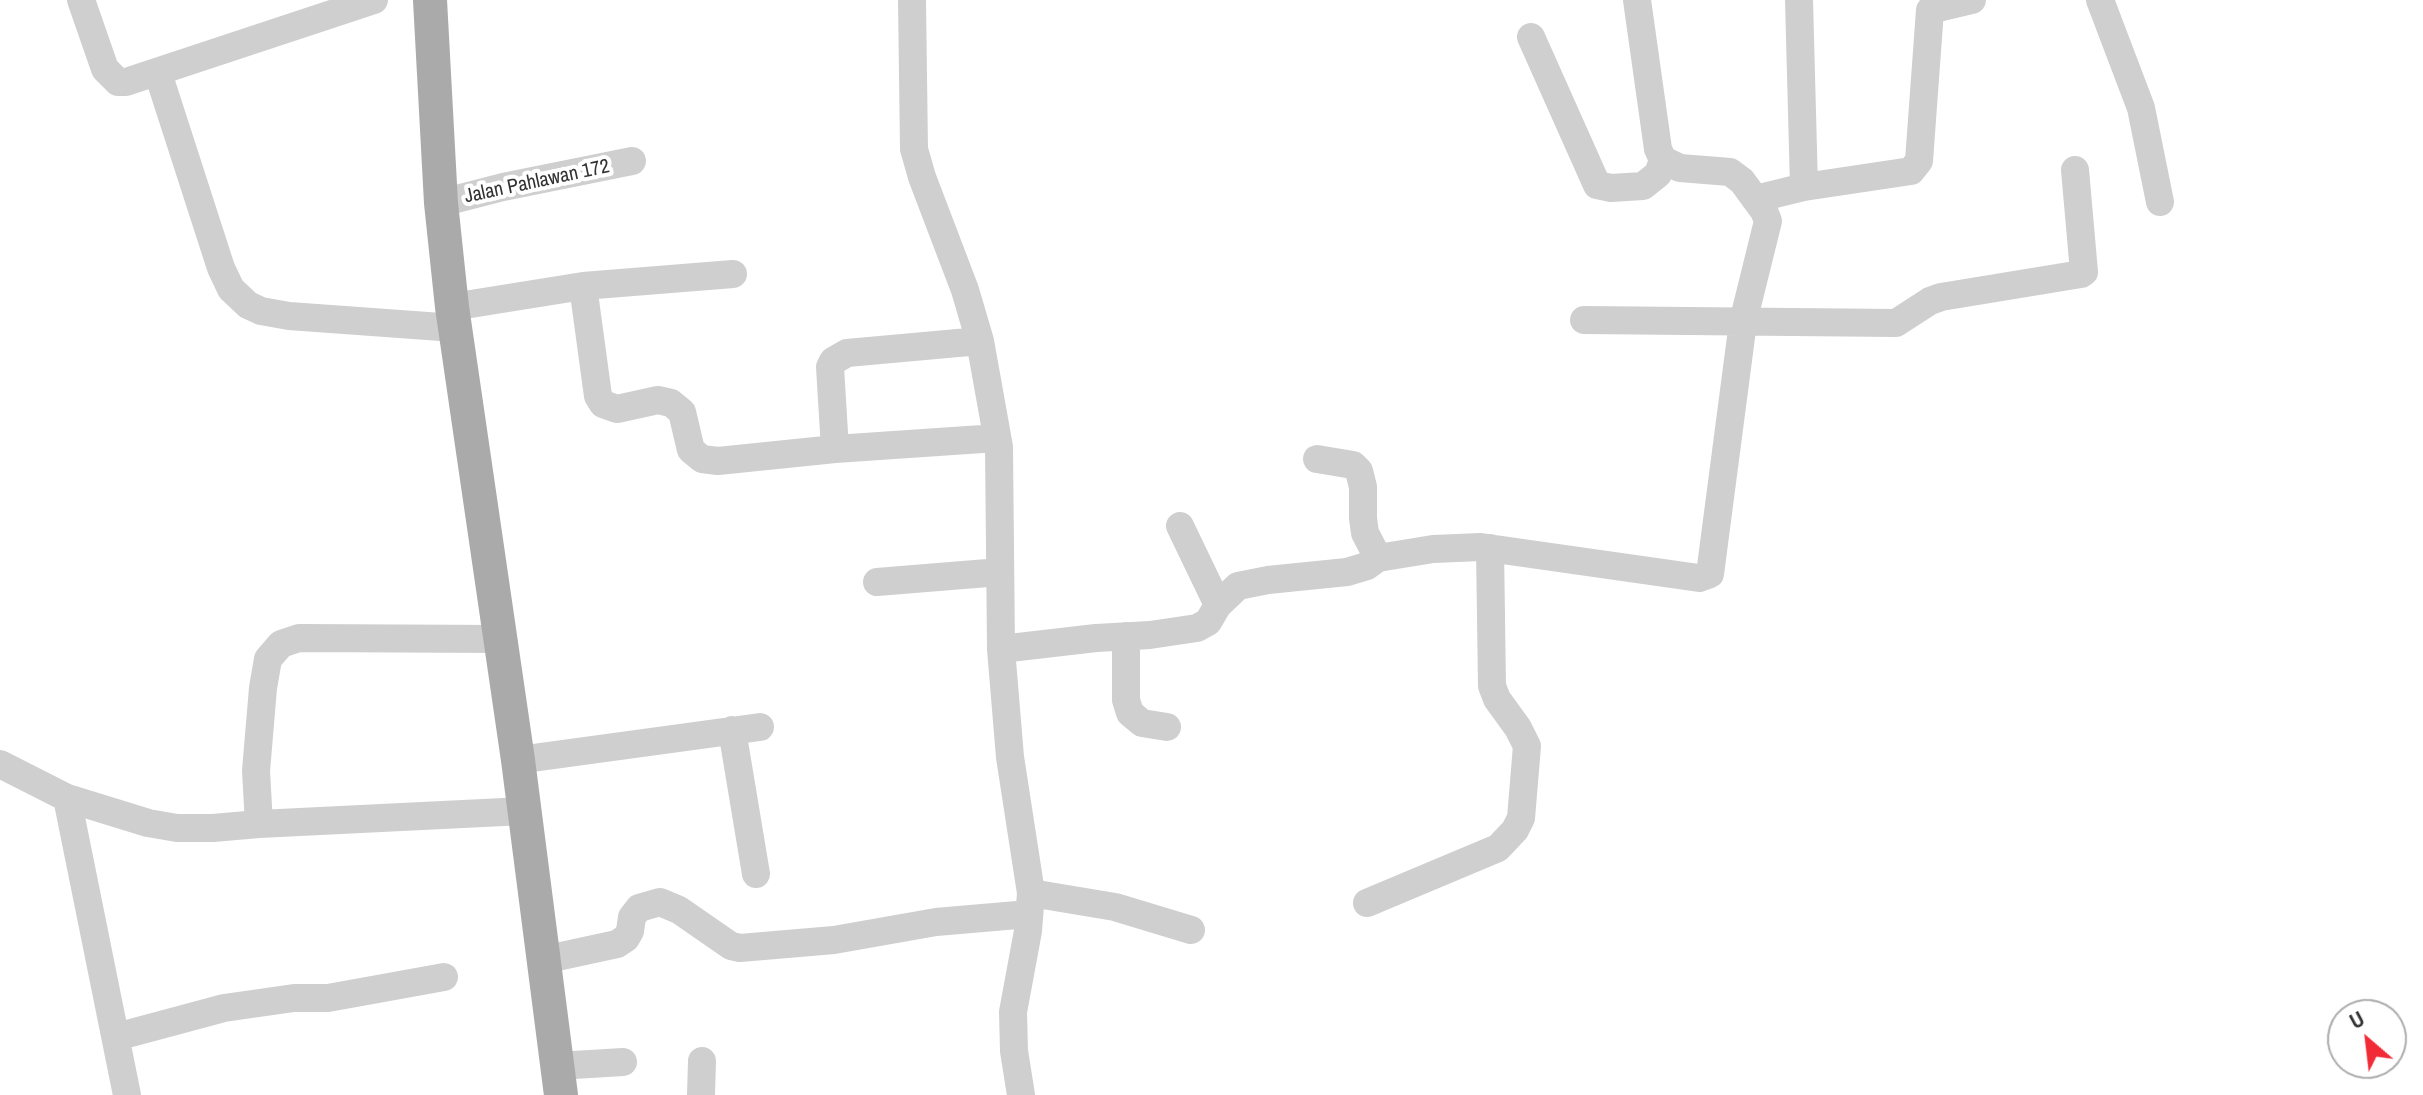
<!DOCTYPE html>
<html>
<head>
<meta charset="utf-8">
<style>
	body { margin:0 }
	#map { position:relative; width:2423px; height:1095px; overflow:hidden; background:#fff; font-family:"Archivo Narrow",sans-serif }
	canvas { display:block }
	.north { position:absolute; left:2327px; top:999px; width:80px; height:80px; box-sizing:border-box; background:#fff; border:2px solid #adadad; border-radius:50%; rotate:332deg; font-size:22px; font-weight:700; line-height:32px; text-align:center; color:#323232 }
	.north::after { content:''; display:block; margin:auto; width:28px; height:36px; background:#f22c37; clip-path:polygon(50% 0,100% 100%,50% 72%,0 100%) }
</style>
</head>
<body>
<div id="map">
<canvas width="2423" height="1095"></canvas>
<div class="north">U</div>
</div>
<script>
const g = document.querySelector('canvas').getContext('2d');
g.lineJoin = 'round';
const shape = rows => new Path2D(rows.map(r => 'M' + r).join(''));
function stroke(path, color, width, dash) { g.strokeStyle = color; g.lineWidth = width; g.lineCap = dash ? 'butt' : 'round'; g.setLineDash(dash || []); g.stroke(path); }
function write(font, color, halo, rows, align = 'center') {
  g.font = font + ' "Archivo Narrow",sans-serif'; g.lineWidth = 8; g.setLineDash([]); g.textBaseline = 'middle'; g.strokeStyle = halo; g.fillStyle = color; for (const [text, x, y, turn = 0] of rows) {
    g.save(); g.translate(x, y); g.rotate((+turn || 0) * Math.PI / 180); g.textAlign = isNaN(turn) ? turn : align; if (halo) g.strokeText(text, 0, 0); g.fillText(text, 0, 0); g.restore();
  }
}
const minor = shape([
	[81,0,105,69,118,82,126,82,374,0],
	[912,0,914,149,922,177,965,290,980,341,999,447,1001,649,1010,757,1031,893,1028,931,1013,1012,1014,1051,1021,1095],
	[1799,0,1804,187],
	[2100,0,2141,108,2160,202],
	[1531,37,1597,185,1611,188,1643,186,1658,174,1663,160],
	[158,73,221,268,231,289,248,305,261,311,289,316,455,328],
	[1755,199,1804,187,1911,171,1919,161,1930,10,1972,0],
	[441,203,503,187,632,161],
	[583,286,598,396,603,404,617,409,658,400,671,403,682,412,691,450,702,459,718,461,835,449,997,438],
	[452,307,583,286,733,274],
	[1584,320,1896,323,1930,301,1941,297,2081,274,2084,272,2075,170],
	[835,449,830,367,833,361,847,353,980,341],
	[1317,459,1353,465,1359,471,1363,487,1363,518,1365,533,1378,558],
	[1180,526,1218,605],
	[877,582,1000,572],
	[1126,636,1126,700,1130,713,1142,723,1167,727],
	[1001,649,1096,638,1150,635,1197,628,1208,622,1218,605,1238,586,1268,580,1347,572,1367,566,1378,558,1433,549,1481,547,1699,578,1710,574,1743,322,1768,221,1764,211,1742,181,1730,172,1680,168,1663,160,1658,149,1637,0],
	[732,730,756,874],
	[518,760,760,727],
	[0,764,67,798,148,823,177,828,213,828,259,824,524,811],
	[67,798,127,1095],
	[259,824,256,771,263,688,268,659,281,644,299,638,499,639],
	[1031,893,1115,907,1191,930],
	[1367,903,1498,848,1515,830,1521,818,1527,746,1518,728,1497,699,1492,686,1490,548],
	[543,960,617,944,626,938,630,931,632,917,639,908,660,902,679,910,731,946,740,948,834,940,936,922,1029,914],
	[116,1037,224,1008,294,998,328,998,444,977],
	[557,1066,623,1062],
	[701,1095,702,1061]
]);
const major = shape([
	[430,0,441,203,452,307,518,760,561,1095]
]);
const streetNames = [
	["Jalan Pahlawan 172",537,182,-12]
];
stroke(minor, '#cfcfcf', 28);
stroke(major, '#aaa', 34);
write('20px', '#323232', '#fff', streetNames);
</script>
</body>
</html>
